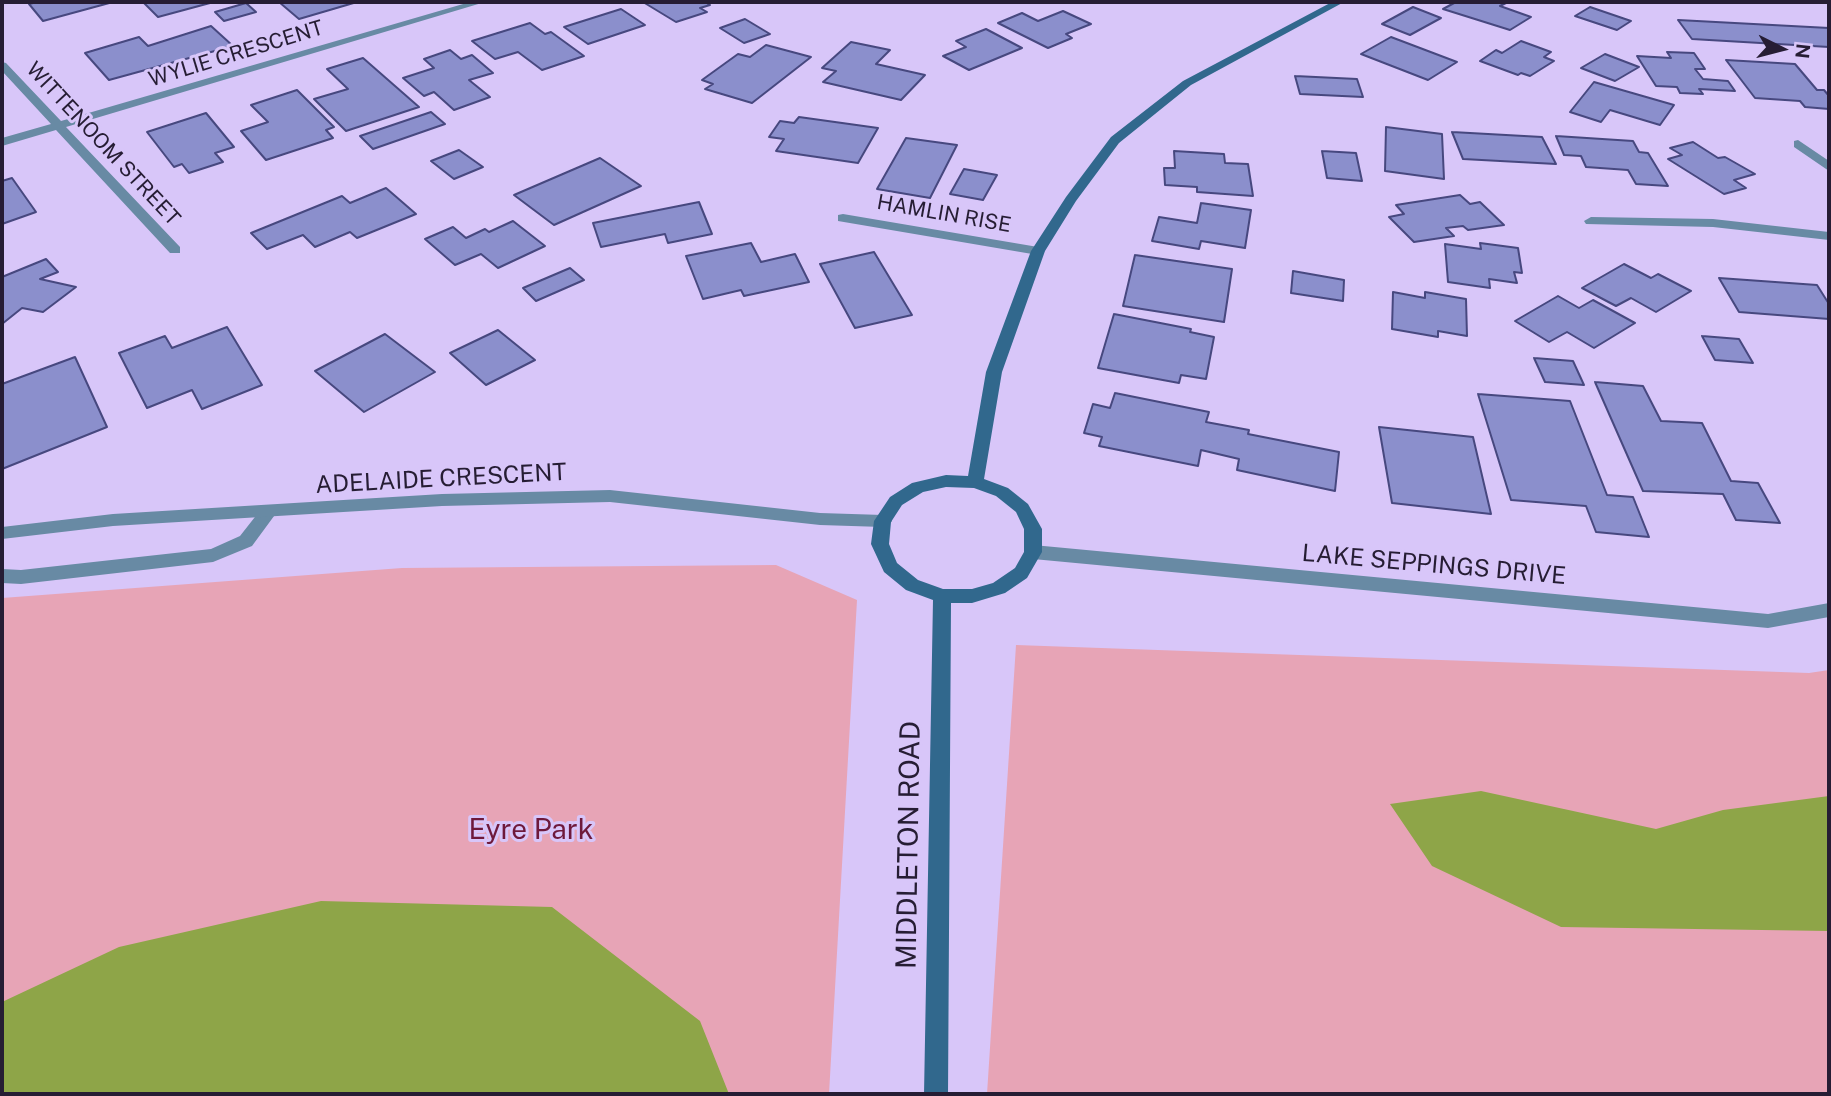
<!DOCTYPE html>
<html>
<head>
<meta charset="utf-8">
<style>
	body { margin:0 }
	#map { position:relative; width:1831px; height:1096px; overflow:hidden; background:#d8c6f9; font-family:"Public Sans",sans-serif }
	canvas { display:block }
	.frame { position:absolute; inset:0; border:4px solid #261d34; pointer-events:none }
	.north { position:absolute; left:1747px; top:14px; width:70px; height:70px; -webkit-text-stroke:5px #d8c6f9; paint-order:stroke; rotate:96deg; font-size:19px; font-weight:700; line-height:28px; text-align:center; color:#261d34 }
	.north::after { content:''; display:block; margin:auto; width:24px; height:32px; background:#261d34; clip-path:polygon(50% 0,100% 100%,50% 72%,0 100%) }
</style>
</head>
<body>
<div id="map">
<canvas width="1831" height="1096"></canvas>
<div class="frame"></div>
<div class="north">N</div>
</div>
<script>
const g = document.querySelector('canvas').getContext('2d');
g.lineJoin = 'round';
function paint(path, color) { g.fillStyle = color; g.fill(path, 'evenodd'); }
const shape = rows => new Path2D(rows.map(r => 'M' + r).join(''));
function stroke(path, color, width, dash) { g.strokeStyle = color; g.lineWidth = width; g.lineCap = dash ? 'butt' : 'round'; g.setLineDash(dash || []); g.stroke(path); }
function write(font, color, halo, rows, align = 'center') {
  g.font = font + ' "Public Sans",sans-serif'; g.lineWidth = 6; g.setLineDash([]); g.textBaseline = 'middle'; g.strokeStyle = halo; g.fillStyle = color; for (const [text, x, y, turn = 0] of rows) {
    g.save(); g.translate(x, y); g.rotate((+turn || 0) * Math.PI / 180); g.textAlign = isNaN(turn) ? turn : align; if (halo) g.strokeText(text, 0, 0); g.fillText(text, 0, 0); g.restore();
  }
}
const green = shape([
	[776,565,857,600,829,1094,2,1094,2,598,402,568],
	[1016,645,1809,673,1829,670,1829,1094,987,1094]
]);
const water = shape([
	[1481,791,1656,829,1723,810,1829,796,1829,931,1561,927,1432,866,1390,804],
	[321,901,552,907,700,1021,729,1094,2,1094,2,1002,119,947]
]);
const building = shape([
	[37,2,113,2,43,21,29,4,37,2],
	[143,2,208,2,210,3,158,17,143,2],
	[279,2,357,2,299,19,279,2],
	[643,2,705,2,710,5,700,8,707,12,676,22,643,2],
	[1456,2,1508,2,1500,6,1531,17,1510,30,1443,9,1456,2],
	[246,3,256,12,224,21,215,12,246,3],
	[1413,7,1441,18,1410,35,1382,24,1413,7],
	[1590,7,1631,21,1617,30,1575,16,1590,7],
	[621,9,645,25,588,44,564,27,621,9],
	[1063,11,1091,24,1066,34,1072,38,1048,48,998,23,1022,13,1038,21,1063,11],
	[745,19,770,34,744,43,720,28,745,19],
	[1678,20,1829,28,1829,47,1692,39,1678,20],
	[530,23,545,34,551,32,584,56,542,70,518,52,495,59,472,41,530,23],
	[211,26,233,46,109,80,85,53,139,37,148,46,211,26],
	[986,29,1022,48,969,70,943,56,966,47,956,41,986,29],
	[1391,37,1457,62,1428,80,1361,54,1391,37],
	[1521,41,1551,52,1544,57,1554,61,1530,76,1521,73,1518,75,1480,61,1496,50,1502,53,1521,41],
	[851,42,890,50,876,64,925,75,901,100,823,82,836,71,822,68,851,42],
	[766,45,811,57,752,103,705,89,713,84,702,80,738,54,750,57,766,45],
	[450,50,461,59,472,55,493,73,469,80,490,97,454,110,434,92,424,96,403,78,434,68,424,59,450,50],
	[1667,52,1694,53,1705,69,1695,69,1703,79,1728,81,1735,91,1699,89,1703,94,1680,93,1677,87,1656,86,1637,56,1671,58,1667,52],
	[1605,54,1639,67,1615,81,1581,68,1605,54],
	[363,58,419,107,346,131,314,99,348,89,327,69,363,58],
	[1726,60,1795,64,1817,90,1824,90,1829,96,1829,109,1805,107,1800,101,1755,98,1726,60],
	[1295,76,1357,79,1363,97,1300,94,1295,76],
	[1594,82,1674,105,1660,125,1610,110,1601,122,1570,112,1594,82],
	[297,90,334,127,326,130,333,138,266,160,241,131,268,122,251,105,297,90],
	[431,112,445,124,373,149,360,136,431,112],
	[206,113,234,147,215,153,223,162,189,173,182,164,174,167,147,132,206,113],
	[799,117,878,128,858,163,776,151,784,139,769,137,780,121,794,123,799,117],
	[1386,127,1442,134,1444,179,1385,171,1386,127],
	[1452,132,1542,137,1556,164,1463,159,1452,132],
	[1556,136,1633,141,1639,152,1648,153,1668,186,1636,184,1628,170,1586,167,1581,156,1564,155,1556,136],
	[906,138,957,145,930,198,877,189,906,138],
	[1693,142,1718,158,1725,157,1755,174,1734,180,1746,188,1724,194,1668,159,1682,155,1670,148,1693,142],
	[459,150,483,167,454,179,431,161,459,150],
	[1174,151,1224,154,1225,163,1248,164,1253,196,1197,192,1197,187,1165,185,1164,168,1175,168,1174,151],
	[1322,151,1356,153,1362,181,1327,178,1322,151],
	[600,158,641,186,554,225,514,195,600,158],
	[964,169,997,175,983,200,950,194,964,169],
	[12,178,36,212,2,224,2,181,12,178],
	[386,188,416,214,357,238,350,232,315,247,303,235,267,249,251,233,342,196,350,203,386,188],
	[1460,195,1470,204,1480,202,1504,225,1468,230,1463,226,1446,228,1454,236,1414,242,1389,217,1404,214,1396,205,1460,195],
	[699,202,712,234,668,243,665,234,601,247,593,223,699,202],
	[1201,203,1251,210,1245,248,1201,241,1199,249,1152,241,1159,217,1197,223,1201,203],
	[513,221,545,246,498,268,481,254,455,265,425,239,453,227,466,238,485,229,489,232,513,221],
	[751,243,761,262,795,254,809,282,744,296,741,290,703,299,686,256,751,243],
	[1480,243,1518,248,1522,273,1514,272,1517,283,1489,279,1490,288,1448,282,1445,244,1481,249,1480,243],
	[874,252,912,315,855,328,820,264,874,252],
	[1135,255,1232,269,1224,322,1123,306,1135,255],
	[46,259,58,272,40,279,76,287,43,312,22,308,2,324,2,277,46,259],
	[1624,264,1651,278,1658,274,1691,291,1656,312,1631,298,1616,306,1582,288,1624,264],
	[570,268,584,280,536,301,523,288,570,268],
	[1293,271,1344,280,1343,301,1291,293,1293,271],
	[1719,278,1817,285,1829,304,1829,319,1739,312,1719,278],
	[1393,292,1425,298,1425,292,1466,299,1467,336,1438,331,1438,337,1392,329,1393,292],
	[1558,296,1579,308,1593,300,1635,323,1594,348,1567,332,1549,342,1515,321,1558,296],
	[1114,314,1191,329,1190,332,1214,337,1206,379,1181,375,1179,383,1098,368,1114,314],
	[227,327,262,385,202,409,192,390,147,408,119,353,165,336,172,348,227,327],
	[498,330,535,360,486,385,450,353,498,330],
	[385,334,435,372,364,412,315,371,385,334],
	[1702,336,1739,339,1753,363,1715,360,1702,336],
	[75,357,107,427,2,469,2,384,75,357],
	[1534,358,1573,361,1584,385,1545,382,1534,358],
	[1595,382,1643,386,1661,421,1702,423,1731,481,1758,483,1780,523,1736,520,1723,494,1643,491,1595,382],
	[1115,393,1209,412,1206,422,1249,430,1248,434,1339,452,1335,491,1237,470,1239,459,1201,450,1198,466,1099,446,1102,437,1084,433,1093,404,1110,408,1115,393],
	[1478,394,1570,401,1607,495,1633,497,1649,537,1596,532,1586,506,1511,500,1478,394],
	[1379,427,1473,437,1491,514,1392,503,1379,427]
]);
const lane = shape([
	[268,506,277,512,252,546,213,562,21,584,2,583,2,569,21,570,211,549,240,536,262,508,268,506]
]);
const street = shape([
	[470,2,485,2,66,127,180,247,180,253,170,253,56,130,2,146,2,138,51,124,2,71,2,62,6,63,61,121,470,2],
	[1798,140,1829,161,1829,171,1794,147,1794,141,1798,140],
	[843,214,1038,247,1045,251,1038,255,838,221,838,215,843,214],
	[1591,217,1713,219,1829,232,1829,240,1713,227,1586,224,1584,221,1591,217],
	[610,490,820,513,883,515,889,517,892,521,889,525,883,527,820,525,610,502,442,506,113,526,2,539,2,527,113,514,442,494,610,490],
	[1033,545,1768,614,1829,603,1829,617,1768,628,1033,559,1027,557,1024,552,1027,547,1033,545]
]);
const secondary = shape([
	[1332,2,1344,2,1191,85,1119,143,1076,201,1045,251,1002,372,984,479,1008,488,1028,504,1042,529,1042,552,1027,578,1005,593,972,603,951,603,948,1094,924,1094,933,600,906,590,884,572,871,544,874,521,890,497,912,483,946,475,968,476,986,372,1031,251,1066,197,1111,137,1183,81,1332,2],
	[946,487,974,488,996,496,1016,512,1024,529,1024,552,1015,568,993,583,972,589,943,589,918,580,897,563,889,544,891,522,902,505,923,492,946,487]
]);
const farStreetnames = [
	["WYLIE CRESCENT",236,54,-17],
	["WITTENOOM STREET",103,144,47],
	["HAMLIN RISE",944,214,10]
];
const streetNames = [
	["ADELAIDE CRESCENT",441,479,-3],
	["LAKE SEPPINGS DRIVE",1434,565,5]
];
const nearParknames = [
	["Eyre Park",531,830]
];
const nearStreetnames = [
	["MIDDLETON ROAD",909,845,-89]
];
paint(green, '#e7a4b6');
paint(water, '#8ea548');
paint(building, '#8b8fcc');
stroke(building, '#47487f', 2);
paint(lane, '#688aa4');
paint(street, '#688aa4');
paint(secondary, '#31688d');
write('21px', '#261d34', '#d8c6f9', farStreetnames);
write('24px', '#261d34', '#d8c6f9', streetNames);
write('28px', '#6e193b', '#d8c6f9', nearParknames);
write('28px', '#261d34', '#d8c6f9', nearStreetnames);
</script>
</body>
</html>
